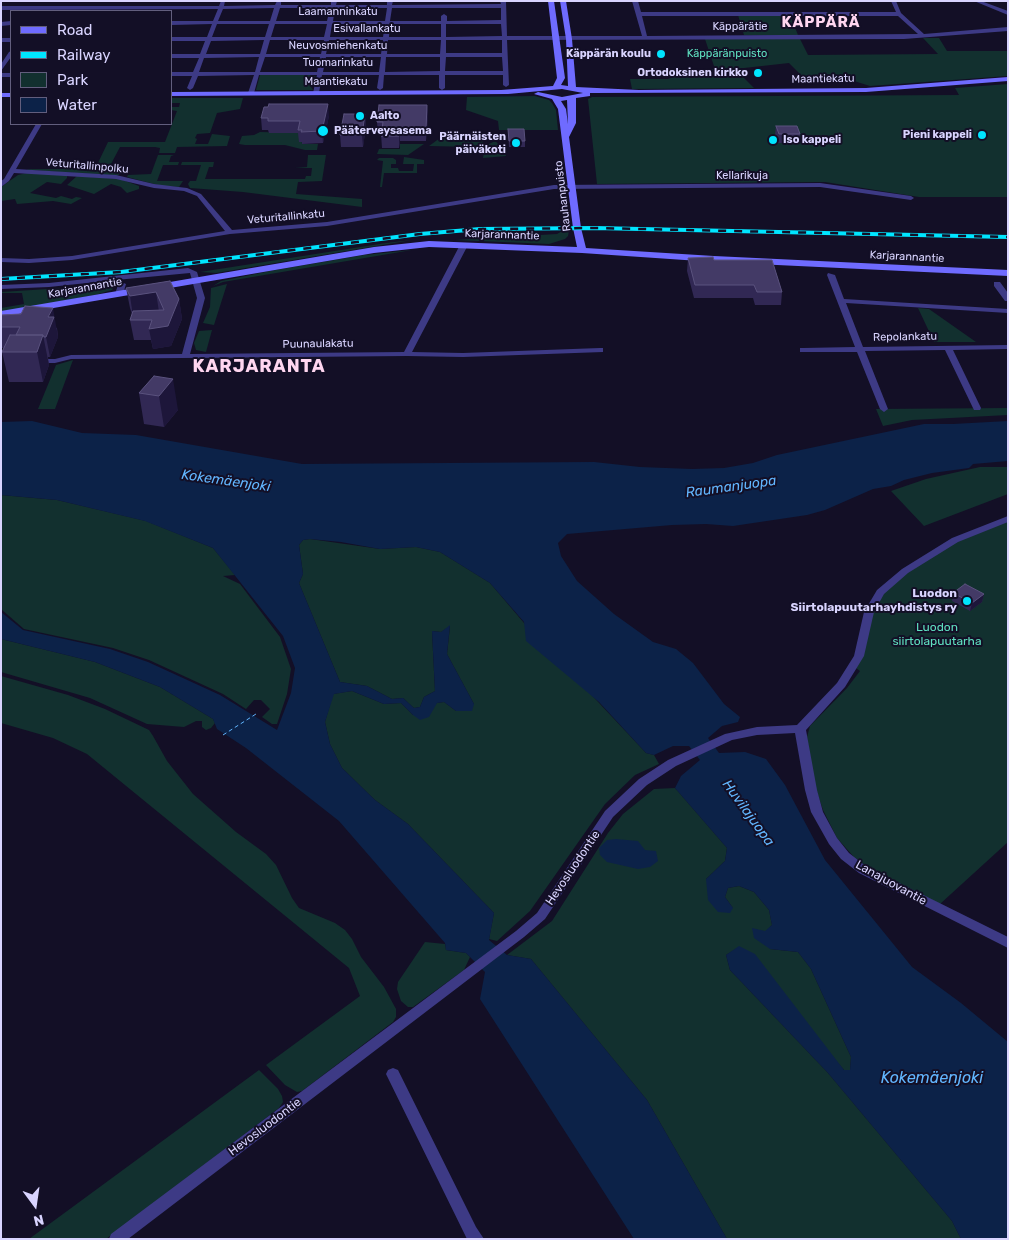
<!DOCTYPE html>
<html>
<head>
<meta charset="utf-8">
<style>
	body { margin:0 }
	#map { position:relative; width:1009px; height:1240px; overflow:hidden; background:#130f26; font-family:Rubik,sans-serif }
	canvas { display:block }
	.frame { position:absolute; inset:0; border:2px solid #d9d4ff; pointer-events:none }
	.legend { position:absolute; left:10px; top:10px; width:162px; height:115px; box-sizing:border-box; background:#130f26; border:1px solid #625e7d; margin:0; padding:6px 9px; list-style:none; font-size:15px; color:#d9d4ff }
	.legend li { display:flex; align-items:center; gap:10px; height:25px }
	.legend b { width:25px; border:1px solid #625e7d }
	.north { position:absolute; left:10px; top:1180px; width:50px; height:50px; -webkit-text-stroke:4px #130f26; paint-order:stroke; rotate:166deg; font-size:14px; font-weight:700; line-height:20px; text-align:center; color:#d9d4ff }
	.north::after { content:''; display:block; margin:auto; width:18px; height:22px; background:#d9d4ff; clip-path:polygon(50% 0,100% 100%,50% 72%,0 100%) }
</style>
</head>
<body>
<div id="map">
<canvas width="1009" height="1240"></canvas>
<div class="frame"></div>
<ul class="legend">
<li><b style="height:6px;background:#6f6bff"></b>Road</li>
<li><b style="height:6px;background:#00e5ff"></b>Railway</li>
<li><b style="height:14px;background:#12302f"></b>Park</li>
<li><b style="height:14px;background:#0c2248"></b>Water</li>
</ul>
<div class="north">N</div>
</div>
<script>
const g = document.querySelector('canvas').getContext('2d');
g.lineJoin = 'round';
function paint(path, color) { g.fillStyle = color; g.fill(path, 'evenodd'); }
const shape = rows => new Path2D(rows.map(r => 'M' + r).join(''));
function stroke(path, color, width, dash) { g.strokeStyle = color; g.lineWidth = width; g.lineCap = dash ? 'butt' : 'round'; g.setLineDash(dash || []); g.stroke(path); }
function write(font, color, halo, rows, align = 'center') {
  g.font = font + ' Rubik,sans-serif'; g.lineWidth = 4; g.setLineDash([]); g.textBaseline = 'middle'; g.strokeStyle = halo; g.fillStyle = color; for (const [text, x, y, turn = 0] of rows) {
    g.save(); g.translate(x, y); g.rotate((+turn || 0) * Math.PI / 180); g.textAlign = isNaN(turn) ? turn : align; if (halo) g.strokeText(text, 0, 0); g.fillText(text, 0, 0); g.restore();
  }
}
const green = shape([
	[738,15,790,15,798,35,744,35],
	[923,38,939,38,947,51,1008,51,1008,76,870,86,851,80,807,81,789,63,735,69,754,88,632,89,630,79,668,79,693,69,715,69,705,39,800,39,808,55,938,54],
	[260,75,312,75,316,77,313,78,311,87,313,90,256,90],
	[1008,84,1008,197,919,197,825,182,597,184,588,99,592,97,959,95,955,88],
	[535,96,549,100,552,103,556,110,558,130,499,130,498,121,466,110,467,97],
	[171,98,243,98,240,109,217,113,210,133,197,134,195,138,197,139,195,144,208,144,212,134,230,136,227,146,177,147,175,153,159,153,160,148,155,147,120,147,111,164,94,167,66,168,67,165,97,165,108,142,165,142,177,111,171,110,171,107,179,107,180,103,171,103],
	[260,132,301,133,302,144,318,144,317,150,305,150,285,145,245,145,239,144,242,136,254,135],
	[440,138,492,138,474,147,429,146],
	[495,141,504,149,506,156,483,158,485,146],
	[400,144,424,144,408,155,377,154,379,149,400,149],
	[158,155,174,155,171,156,169,162,179,162,178,165,163,165,157,181,183,181,179,187,162,186,127,177,128,175,151,174],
	[308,155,326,155,322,181,298,182,296,194,362,199,362,207,243,192,190,188,188,184,190,181,196,181,201,165,181,165,182,162,214,162,213,167,209,167,205,179,305,179,306,176,311,176,312,168,295,168,307,167],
	[404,157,424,160,424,164,417,164,417,173,384,173,382,187,380,187,383,161,377,160,379,158,393,158,396,160,396,164,391,164,391,168,398,168,399,171,413,171,414,164,403,164],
	[118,164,114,167,115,169,121,173,117,176,31,170,26,169,89,169],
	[27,173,67,175,67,178,61,184,47,182,30,193,56,198,61,196,72,199,76,197,82,198,71,204,53,201,17,204,15,199,1,201,1,187,18,175],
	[77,176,120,179,139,186,139,189,127,193,121,187,111,184,94,194,67,185],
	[566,229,569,230,568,236,565,239,549,244,455,240,557,234],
	[412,240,216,273,200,272,386,243],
	[412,250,223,282,213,286,221,281,270,271,364,255],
	[227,284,214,325,203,323,210,307,211,288],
	[79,287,114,287,112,290,95,295,1,312,1,308,24,304,22,293,1,293,1,292],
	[918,308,929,309,976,342,934,342],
	[212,330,206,352,196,350,194,343,199,331],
	[73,360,55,409,38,409,56,365],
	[1008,408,1008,415,912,420,883,426,876,409],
	[980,467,1008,467,1008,494,924,526,891,491,926,479],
	[1,495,57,500,146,521,213,548,235,575,223,576,240,584,280,637,291,669,287,694,277,724,272,724,262,717,270,709,261,700,254,700,246,709,223,694,149,660,113,648,24,629,1,609],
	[1008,519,1008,842,940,904,869,868,854,857,837,838,823,810,813,780,807,737,810,726,847,688,860,671,853,666,880,592,955,540],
	[310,539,380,549,416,547,440,552,490,583,524,623,646,753,654,755,659,764,635,775,605,804,530,911,497,941,489,939,494,913,408,824,375,800,342,768,330,744,325,722,333,694,352,691,384,704,401,703,413,715,437,703,444,702,456,711,474,704,447,654,450,626,441,632,432,631,435,691,424,697,420,707,414,708,403,698,392,699,367,686,340,682,299,583,303,574,299,545,303,540],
	[1,639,95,662,160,687,213,719,215,723,211,728,206,730,202,727,202,721,196,721,184,727,147,724,90,698,1,672],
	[1,676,68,695,105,709,149,730,153,736,167,761,193,794,236,832,266,854,276,865,292,898,299,908,335,923,345,930,352,939,361,957,384,987,396,1009,396,1017,393,1022,302,1091,297,1092,285,1085,266,1065,360,996,349,968,87,754,53,738,1,723],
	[675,788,727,848,725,861,706,879,733,908,725,897,728,888,739,886,754,892,769,910,772,925,766,931,770,949,798,952,811,969,851,1057,850,1071,844,1070,739,947,726,955,730,970,828,1073,952,1221,961,1239,727,1239,647,1100,531,959,507,955,552,921,608,833,623,814,654,789],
	[425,942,445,944,446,950,466,953,470,957,464,970,413,1007,408,1007,401,1001,397,989,398,982],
	[259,1070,278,1089,282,1096,283,1102,279,1108,106,1239,29,1239]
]);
const water = shape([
	[32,421,82,433,136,435,302,464,594,462,640,467,692,469,724,468,753,463,777,455,924,424,953,424,1008,421,1008,461,973,464,969,468,932,473,904,480,891,486,873,489,825,510,807,515,733,526,706,524,672,525,567,534,558,543,561,556,577,581,614,614,653,642,676,649,693,663,724,704,740,717,738,722,722,726,708,738,719,753,745,752,766,759,785,785,825,860,912,967,961,1003,1008,1042,1008,1239,961,1239,952,1221,828,1073,730,970,726,955,739,946,755,954,844,1070,850,1070,851,1057,811,969,798,952,770,949,754,938,752,928,765,931,772,925,769,910,754,892,739,886,728,888,725,897,733,908,730,913,718,912,708,900,706,879,725,861,727,848,675,788,681,776,700,760,689,746,673,746,654,755,646,753,599,702,526,641,524,622,490,583,440,552,416,547,380,549,341,542,310,539,303,540,299,545,303,574,299,583,340,682,367,686,392,699,403,698,414,708,420,707,424,697,435,691,432,631,441,632,450,625,447,654,474,704,472,711,456,711,444,702,437,703,429,717,420,720,413,715,401,703,384,704,352,691,334,694,325,722,330,744,342,768,375,800,408,824,494,913,489,940,507,955,531,959,647,1100,727,1239,634,1239,480,999,485,972,466,953,446,950,445,943,339,821,246,748,217,729,213,719,160,687,95,662,1,639,1,612,23,630,110,649,148,662,220,695,277,730,291,693,295,668,283,636,213,548,145,521,57,500,1,495,1,422],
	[616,839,638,841,645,850,656,851,658,861,650,867,638,869,607,862,600,855,599,848,607,840]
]);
const ferry = shape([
	[223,735,256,714]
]);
const minor = shape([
	[221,1,225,1,224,6,275,5,277,1,281,1,281,5,331,5,331,1,337,1,336,5,387,5,387,1,393,1,392,5,501,4,500,1,506,1,507,36,642,36,632,1,638,1,641,12,896,12,891,1,896,1,901,13,924,34,1008,27,1008,31,904,39,507,40,509,85,506,87,503,85,503,75,445,75,445,88,442,90,439,88,439,75,384,75,383,88,380,90,377,88,379,75,322,75,319,93,316,95,313,93,317,75,259,75,254,93,251,95,248,93,254,75,198,76,193,88,190,90,187,88,192,76,171,76,171,72,193,72,199,58,171,58,171,54,200,54,205,41,171,41,171,37,207,37,212,24,171,25,171,21,213,21,218,9,1,10,1,6,219,6,221,1],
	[274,8,270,21,218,21,223,9,274,8],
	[280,8,330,8,327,21,276,21,280,8],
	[335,8,387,8,385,21,333,21,335,8],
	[392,8,501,8,501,20,447,21,447,16,444,14,441,16,441,21,390,21,392,8],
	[642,16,898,16,918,34,647,36,642,16],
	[217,24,269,24,265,37,212,37,217,24],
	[275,24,327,24,324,37,271,37,275,24],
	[332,24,385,24,383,37,330,37,332,24],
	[390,24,441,24,441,37,389,37,390,24],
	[446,24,501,24,502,36,446,37,446,24],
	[264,40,260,54,206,54,211,41,264,40],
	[270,40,324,40,321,54,266,54,270,40],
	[329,40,383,40,381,54,326,54,329,40],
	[388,40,441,40,440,54,387,54,388,40],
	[446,40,502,40,502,53,446,53,446,40],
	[259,57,255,72,199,72,204,58,259,57],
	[265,57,320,57,317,72,260,72,265,57],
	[326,57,381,57,379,72,323,72,326,57],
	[386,57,440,57,440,71,385,72,386,57],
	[446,57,502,57,503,71,445,71,446,57],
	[974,1,981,1,1008,11,1008,15,974,1],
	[11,21,11,25,1,26,1,22,11,21],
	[1,38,11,38,11,42,1,42,1,38],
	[11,51,11,57,1,71,1,64,9,52,11,51],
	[1,73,11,73,11,77,1,77,1,73],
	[36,124,42,124,16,169,116,175,154,184,187,188,201,194,232,230,327,222,554,185,820,183,911,196,914,198,911,200,820,187,554,189,327,226,230,234,72,260,29,263,1,262,1,258,29,259,72,256,225,231,197,196,184,191,154,188,116,179,14,173,9,181,1,187,1,181,4,179,36,124],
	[461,243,468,245,412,352,463,353,600,348,603,348,603,352,463,357,407,356,71,359,55,363,32,363,32,359,55,359,71,355,182,354,197,298,190,273,116,280,126,284,123,294,119,296,115,294,118,285,106,281,49,287,1,289,1,285,49,283,188,268,197,272,205,298,190,354,404,352,461,243],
	[828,273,835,275,844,299,1008,309,1008,313,846,303,863,347,1008,345,1008,349,953,350,981,408,980,410,974,410,973,408,945,350,865,351,888,409,884,412,880,409,857,352,800,352,800,348,803,348,855,347,827,275,828,273],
	[994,282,1000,282,1008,293,1008,301,1005,301,994,286,994,282],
	[1008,516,1008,522,958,542,908,573,884,594,874,612,864,656,845,687,806,730,817,790,823,812,837,838,849,853,867,867,1008,937,1008,948,859,873,841,859,829,844,811,812,805,790,795,733,757,735,732,740,676,766,647,785,613,817,545,919,524,937,128,1239,109,1239,111,1234,516,931,537,913,605,811,639,779,668,760,725,734,757,727,797,725,837,683,854,656,864,612,877,590,902,569,952,538,1008,516],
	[393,1068,398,1070,476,1227,484,1239,467,1239,466,1237,386,1074,388,1070,393,1068]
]);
const secondary = shape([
	[548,1,554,1,565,78,561,85,568,86,566,39,560,1,566,1,572,39,576,87,639,90,866,88,1008,77,1008,81,866,92,590,93,590,96,576,98,576,123,569,137,581,228,586,248,714,256,1008,270,1008,276,714,262,582,253,429,247,374,253,1,317,1,311,374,247,429,241,577,247,573,228,558,109,552,99,534,94,538,92,562,97,583,93,562,89,508,94,171,96,171,92,501,90,553,86,557,78,548,1],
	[567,100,568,123,568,124,566,109,561,101,567,100],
	[1,93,11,93,11,97,1,97,1,93]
]);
const rail = shape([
	[1,279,121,272,420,234,480,229,595,228,1008,237]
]);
const wall = shape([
	[427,105,428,116,426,141,400,141,399,148,382,148,381,134,378,134,377,122],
	[365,114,366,126,363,147,341,147,340,135],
	[329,116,323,143,302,144,302,142,299,142,298,133,269,133,268,130,262,130,261,118],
	[776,126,800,134,799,143,778,143,775,135],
	[508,129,525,141,525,147,509,147],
	[688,258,714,260,782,292,781,305,755,305,753,298,694,298,687,271],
	[170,281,179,299,182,319,171,346,153,349,151,340,134,340,130,320,132,314,130,308,126,288],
	[21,314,57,328,58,337,50,357,48,357,49,365,43,382,9,382,2,352,4,348,1,348,1,315],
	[154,376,178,410,164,427,144,424,139,393],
	[953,593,984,594,982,602,970,611,952,601]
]);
const shadedWall = shape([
	[328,104,329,116,323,143,322,131],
	[427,105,428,116,426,141,426,129],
	[365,114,366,126,363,147,362,135],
	[399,129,400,141,399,148],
	[156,292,159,312,133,316,130,296],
	[179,299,182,319,171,346,153,349,149,329],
	[53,308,58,337,50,357,46,337,48,317],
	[43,335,49,365,43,382,37,352],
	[173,379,178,410,164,427,159,396],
	[984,594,982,602,970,611,972,603]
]);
const building = shape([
	[269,104,328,104,322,131,301,132,302,130,298,130,300,121,268,121,268,118,261,118,264,107,268,107,269,104],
	[379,105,427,105,426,129,399,129,399,136,381,136,383,122,377,122,379,105],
	[344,114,365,114,362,135,340,135,344,114],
	[776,126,797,126,800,134,779,134,776,126],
	[508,129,524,129,525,141,509,141,508,129],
	[713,257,714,260,772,260,782,292,757,292,754,285,695,285,688,258,713,257],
	[170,281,179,299,168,326,149,329,152,320,130,320,133,311,164,310,156,292,130,296,126,288,170,281],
	[25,306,53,308,48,317,54,317,46,337,44,337,43,335,16,335,20,327,1,327,1,315,21,314,25,306],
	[10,335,43,335,37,352,2,352,10,335],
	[154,376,173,379,159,396,139,393,154,376],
	[965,584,984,594,972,603,953,593,965,584]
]);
const markers = [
	[661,54,5,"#00e5ff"],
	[758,73,5,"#00e5ff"],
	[360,116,5,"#00e5ff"],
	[323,131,6,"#00e5ff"],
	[982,135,5,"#00e5ff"],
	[773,140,5,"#00e5ff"],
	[516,143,5,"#00e5ff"],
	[967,601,5,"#00e5ff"]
];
const farStreetnames = [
	["Laamanninkatu",338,12],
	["Käppärätie",740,27],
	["Esivallankatu",367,29],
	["Neuvosmiehenkatu",338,46],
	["Tuomarinkatu",338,63],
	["Maantiekatu",823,79,-1],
	["Maantiekatu",336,82],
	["Veturitallinpolku",87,166,5],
	["Kellarikuja",742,176],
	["Rauhanpuisto",563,196,-97],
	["Veturitallinkatu",286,217,-5],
	["Karjarannantie",502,235,2],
	["Karjarannantie",907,257,3],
	["Karjarannantie",85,288,-10],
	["Repolankatu",905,337,-1],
	["Puunaulakatu",318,344,-1]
];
const farPoinames = [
	["Käppärän koulu",651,54],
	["Ortodoksinen kirkko",748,73],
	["Aalto",370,116,"left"],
	["Pääterveysasema",334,131,"left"],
	["Pieni kappeli",972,135],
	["Päärnäisten",506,137],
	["päiväkoti",506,150],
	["Iso kappeli",783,140,"left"]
];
const farParknames = [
	["Käppäränpuisto",727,54]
];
const poiNames = [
	["Luodon",957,594],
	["Siirtolapuutarhayhdistys ry",957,608]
];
const parkNames = [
	["Luodon",937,628],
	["siirtolapuutarha",937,642]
];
const streetNames = [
	["Hevosluodontie",573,868,-56],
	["Lanajuovantie",891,883,29],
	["Hevosluodontie",265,1127,-37]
];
const waterNames = [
	["Kokemäenjoki",226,481,8],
	["Raumanjuopa",731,487,-8],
	["Huvilajuopa",748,813,54]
];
const farDistrictnames = [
	["KÄPPÄRÄ",821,23]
];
const nearWaternames = [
	["Kokemäenjoki",932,1078]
];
const districtNames = [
	["KARJARANTA",259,367]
];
paint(green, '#12302f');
paint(water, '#0c2248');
stroke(ferry, '#62b6ff', 1, [4, 3]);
paint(minor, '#3d3a85');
paint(secondary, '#6f6bff');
stroke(rail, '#00e5ff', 4);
stroke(rail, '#130f26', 2.5, [8]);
paint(wall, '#312854');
paint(shadedWall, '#1d163a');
paint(building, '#433a66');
stroke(building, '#5a527e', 1);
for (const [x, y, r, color] of markers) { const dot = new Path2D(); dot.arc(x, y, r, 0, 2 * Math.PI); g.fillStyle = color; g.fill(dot); stroke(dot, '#130f26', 2); }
write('11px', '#d9d4ff', '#130f26', farStreetnames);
write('bold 11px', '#d9d4ff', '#130f26', farPoinames, 'right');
write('11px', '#5fe0c0', '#130f26', farParknames);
write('bold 12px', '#d9d4ff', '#130f26', poiNames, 'right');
write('12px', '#5fe0c0', '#130f26', parkNames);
write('12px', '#d9d4ff', '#130f26', streetNames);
write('italic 14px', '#62b6ff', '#130f26', waterNames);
g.letterSpacing = '1px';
write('bold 15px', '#ffd6f0', '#130f26', farDistrictnames);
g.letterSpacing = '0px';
write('italic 16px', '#62b6ff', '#130f26', nearWaternames);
g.letterSpacing = '1px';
write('bold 18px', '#ffd6f0', '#130f26', districtNames);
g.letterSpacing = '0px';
</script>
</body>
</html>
